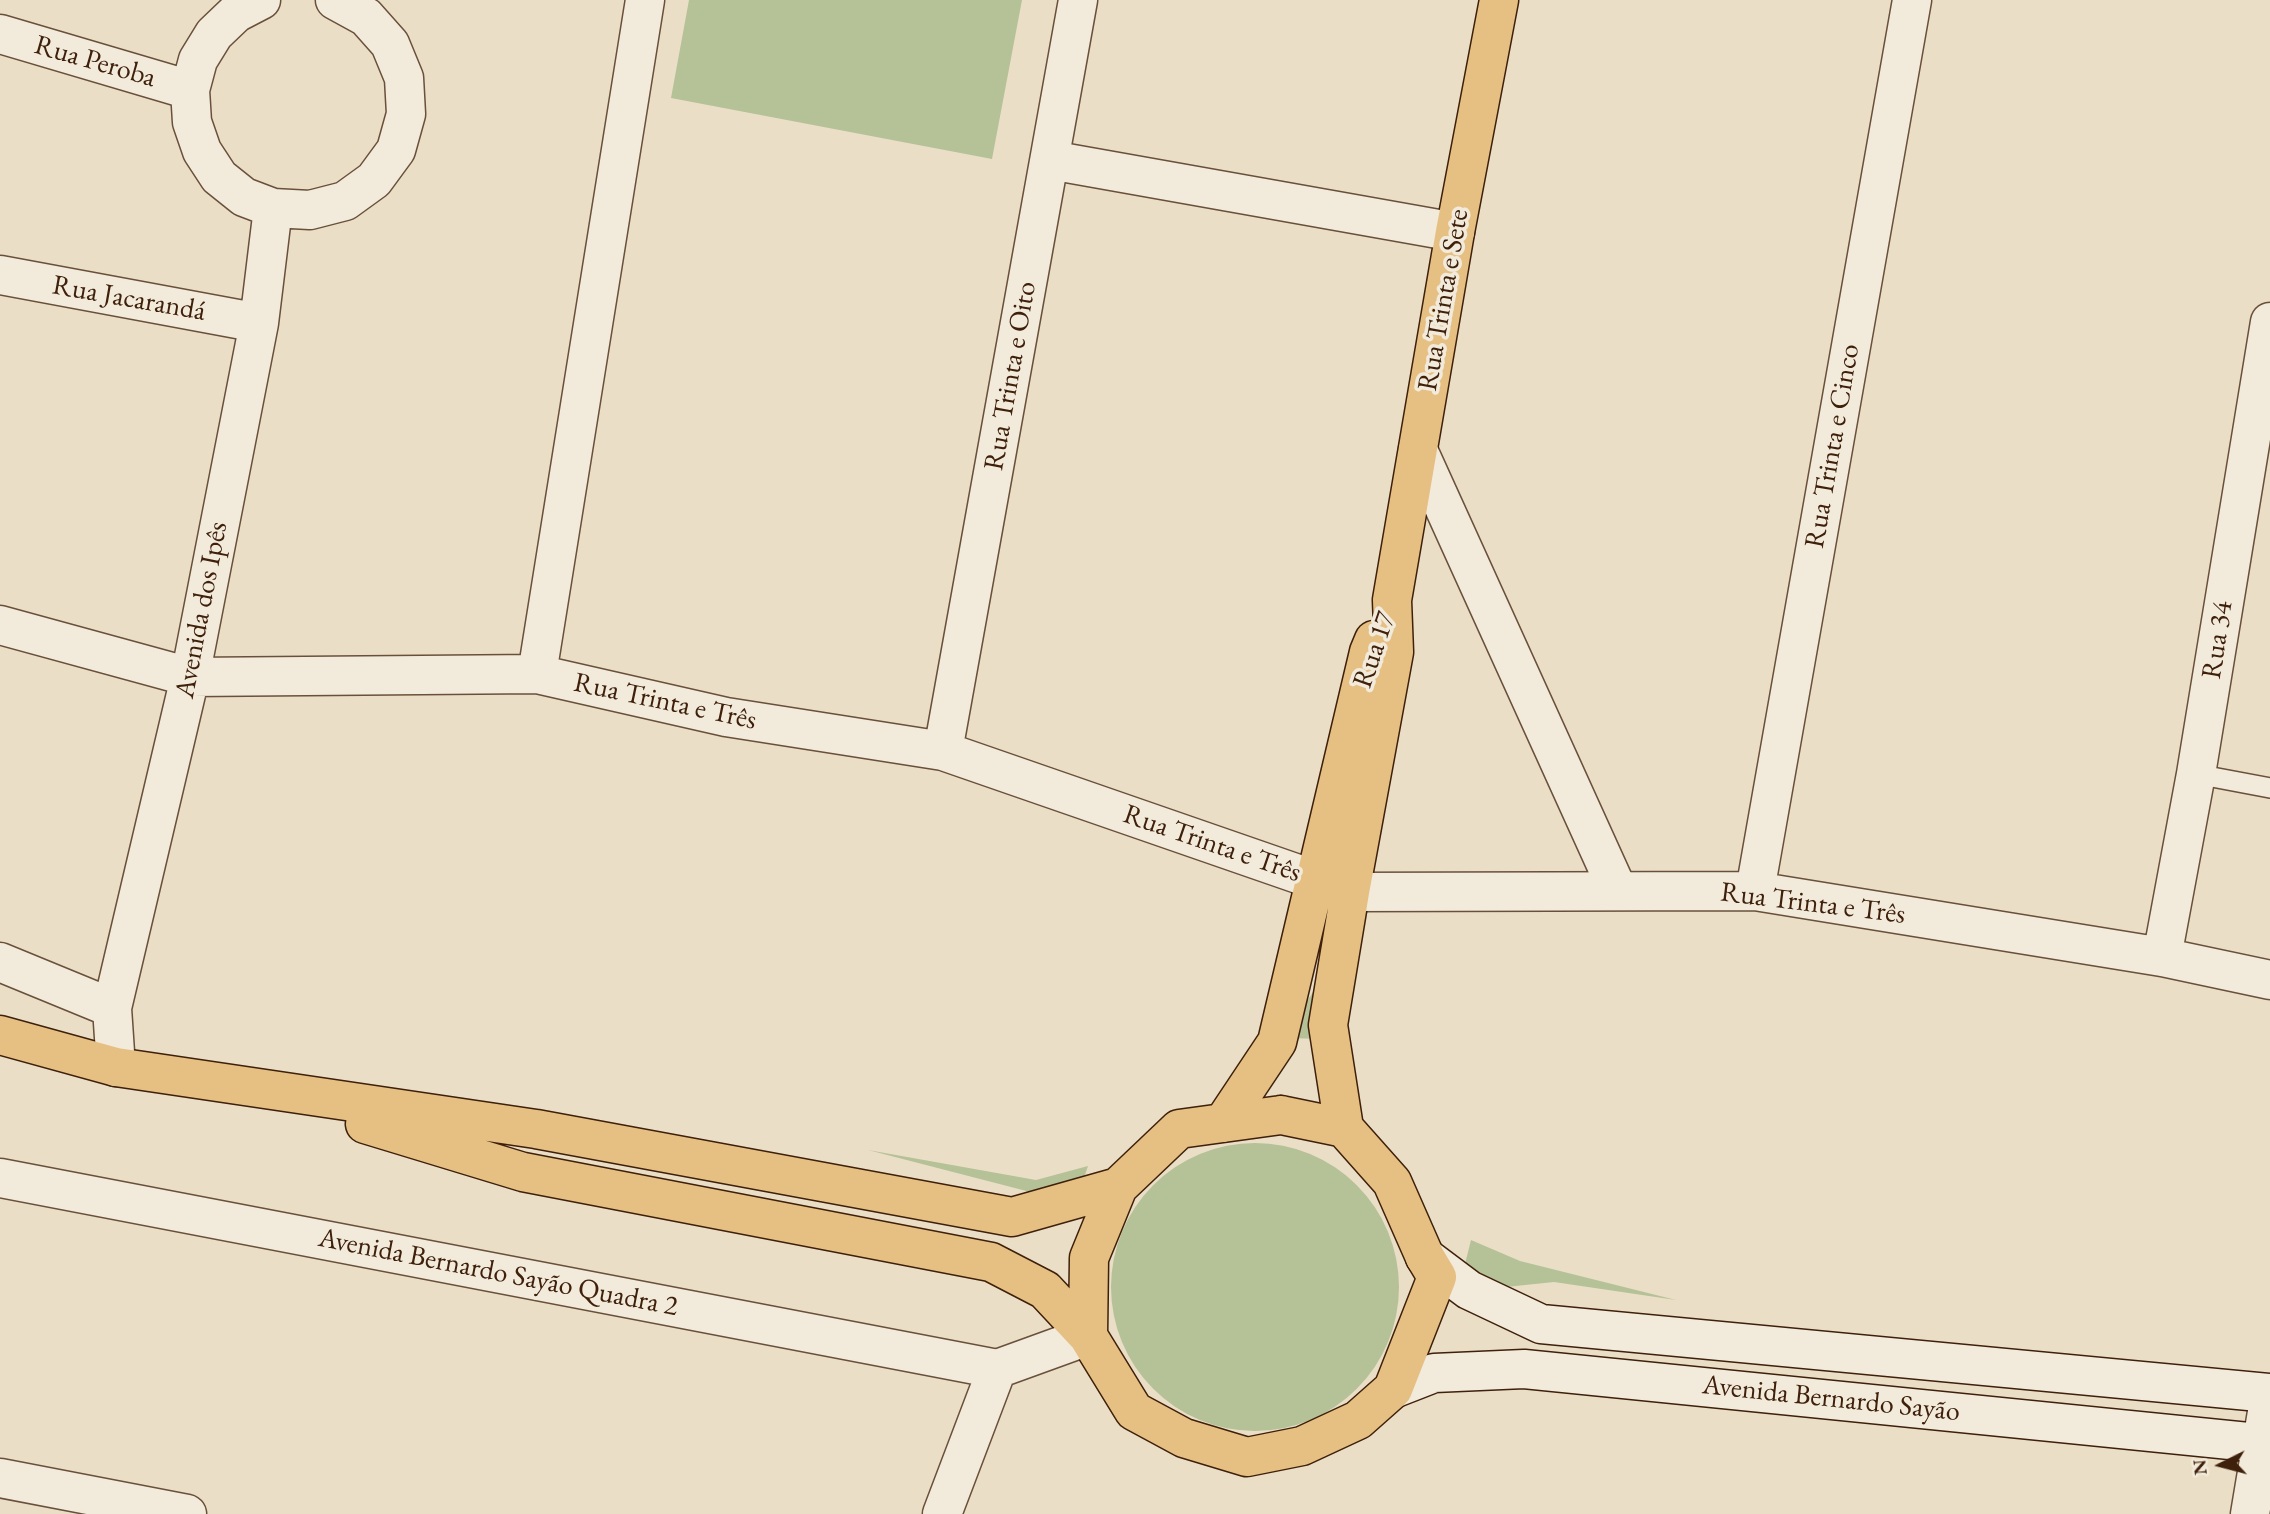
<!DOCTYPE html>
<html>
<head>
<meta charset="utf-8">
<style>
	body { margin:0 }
	#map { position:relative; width:2270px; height:1514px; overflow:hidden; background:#ebdec6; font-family:"EB Garamond",serif }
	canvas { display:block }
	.north { position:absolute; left:2186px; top:1430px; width:70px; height:70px; -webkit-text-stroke:5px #f2eada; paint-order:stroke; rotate:264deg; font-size:19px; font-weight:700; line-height:28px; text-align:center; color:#3e200b }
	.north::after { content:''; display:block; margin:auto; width:24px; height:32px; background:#3e200b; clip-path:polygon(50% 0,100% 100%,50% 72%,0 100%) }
</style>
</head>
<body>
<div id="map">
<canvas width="2270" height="1514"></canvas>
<div class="north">N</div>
</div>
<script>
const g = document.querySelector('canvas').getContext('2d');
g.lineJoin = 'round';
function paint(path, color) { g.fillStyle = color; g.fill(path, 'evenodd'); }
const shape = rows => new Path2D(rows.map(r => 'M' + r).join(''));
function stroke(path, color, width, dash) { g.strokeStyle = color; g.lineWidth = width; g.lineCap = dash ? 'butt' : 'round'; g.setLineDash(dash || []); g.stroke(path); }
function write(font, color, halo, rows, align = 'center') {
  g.font = font + ' "EB Garamond",serif'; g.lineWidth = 7; g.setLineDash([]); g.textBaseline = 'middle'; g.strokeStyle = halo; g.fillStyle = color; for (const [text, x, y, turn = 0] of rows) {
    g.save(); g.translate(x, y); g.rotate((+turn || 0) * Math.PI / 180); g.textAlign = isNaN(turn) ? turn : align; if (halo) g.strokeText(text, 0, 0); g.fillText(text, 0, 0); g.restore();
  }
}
const green = shape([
	[689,0,1022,0,992,159,671,98],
	[1333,925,1326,1039,1283,1038,1313,992],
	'1111 1287a144 144 0 1 1 288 0a144 144 0 1 1-288 0Z',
	[868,1150,1036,1180,1088,1166,1078,1196,1080,1218,1038,1194],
	[1471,1240,1520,1261,1676,1300,1554,1282,1458,1292]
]);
const service = shape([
	[2196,774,2270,788]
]);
const minor = shape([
	[261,0,236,13,214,34,198,60,190,90,192,122,202,151,219,177,244,197,273,208,310,210,345,201,374,180,396,150,406,114,404,78,390,44,366,17,335,0],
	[0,34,190,90],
	[1050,160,1455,232],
	[0,275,259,323],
	[1418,450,1618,891],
	[0,625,190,677,537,674,726,717,943,751,1350,892,1755,891,2162,957,2270,980],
	[537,674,645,0],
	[943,751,1078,0],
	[1755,891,1912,0],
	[2162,957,2196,774,2270,322],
	[0,962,112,1008,116,1067],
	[112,1008,190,677,259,323,273,208],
	[0,1178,997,1369],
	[0,1478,187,1514],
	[2250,1514,2270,1394]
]);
const tertiary = shape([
	[942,1514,997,1369,1088,1336]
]);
const secondary = shape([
	[1425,1257,1469,1290,1541,1324,2270,1393],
	[1393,1389,1434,1373,1524,1369,2270,1444]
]);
const primary = shape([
	[0,1035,116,1067,536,1129,1012,1217,1118,1187],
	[1281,1115,1344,1128,1392,1182,1425,1257,1437,1277,1393,1389,1358,1420,1302,1446,1247,1457,1184,1438,1134,1411,1088,1336,1089,1258,1118,1187,1179,1129,1281,1115],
	[1223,1123,1277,1042,1369,652,1374,640],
	[365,1124,523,1172,991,1262,1045,1290,1088,1336],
	[1344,1128,1328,1025,1350,892,1394,652,1392,600,1455,232,1499,0]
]);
const streetNames = [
	["Rua Peroba",95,62,16],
	["Rua Jacarandá",129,299,10],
	["Rua Trinta e Sete",1444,300,-80],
	["Rua Trinta e Oito",1011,376,-80],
	["Rua Trinta e Cinco",1833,446,-80],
	["Avenida dos Ipês",202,610,-79],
	["Rua 34",2218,640,-81],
	["Rua 17",1375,650,-71],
	["Rua Trinta e Três",665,702,12],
	["Rua Trinta e Três",1212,844,19],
	["Rua Trinta e Três",1813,904,7],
	["Avenida Bernardo Sayão Quadra 2",498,1273,11],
	["Avenida Bernardo Sayão",1831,1399,6]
];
paint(green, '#b5c297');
stroke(service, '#69503a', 22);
stroke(minor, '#69503a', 41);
stroke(tertiary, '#69503a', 41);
stroke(secondary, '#3e200b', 41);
stroke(primary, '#3e200b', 41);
stroke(service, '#f2eada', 19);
stroke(minor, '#f2eada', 38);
stroke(tertiary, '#f2eada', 38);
stroke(secondary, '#f2eada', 38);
stroke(primary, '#e6bf83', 38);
write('28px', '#3e200b', '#f2eada', streetNames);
</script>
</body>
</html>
